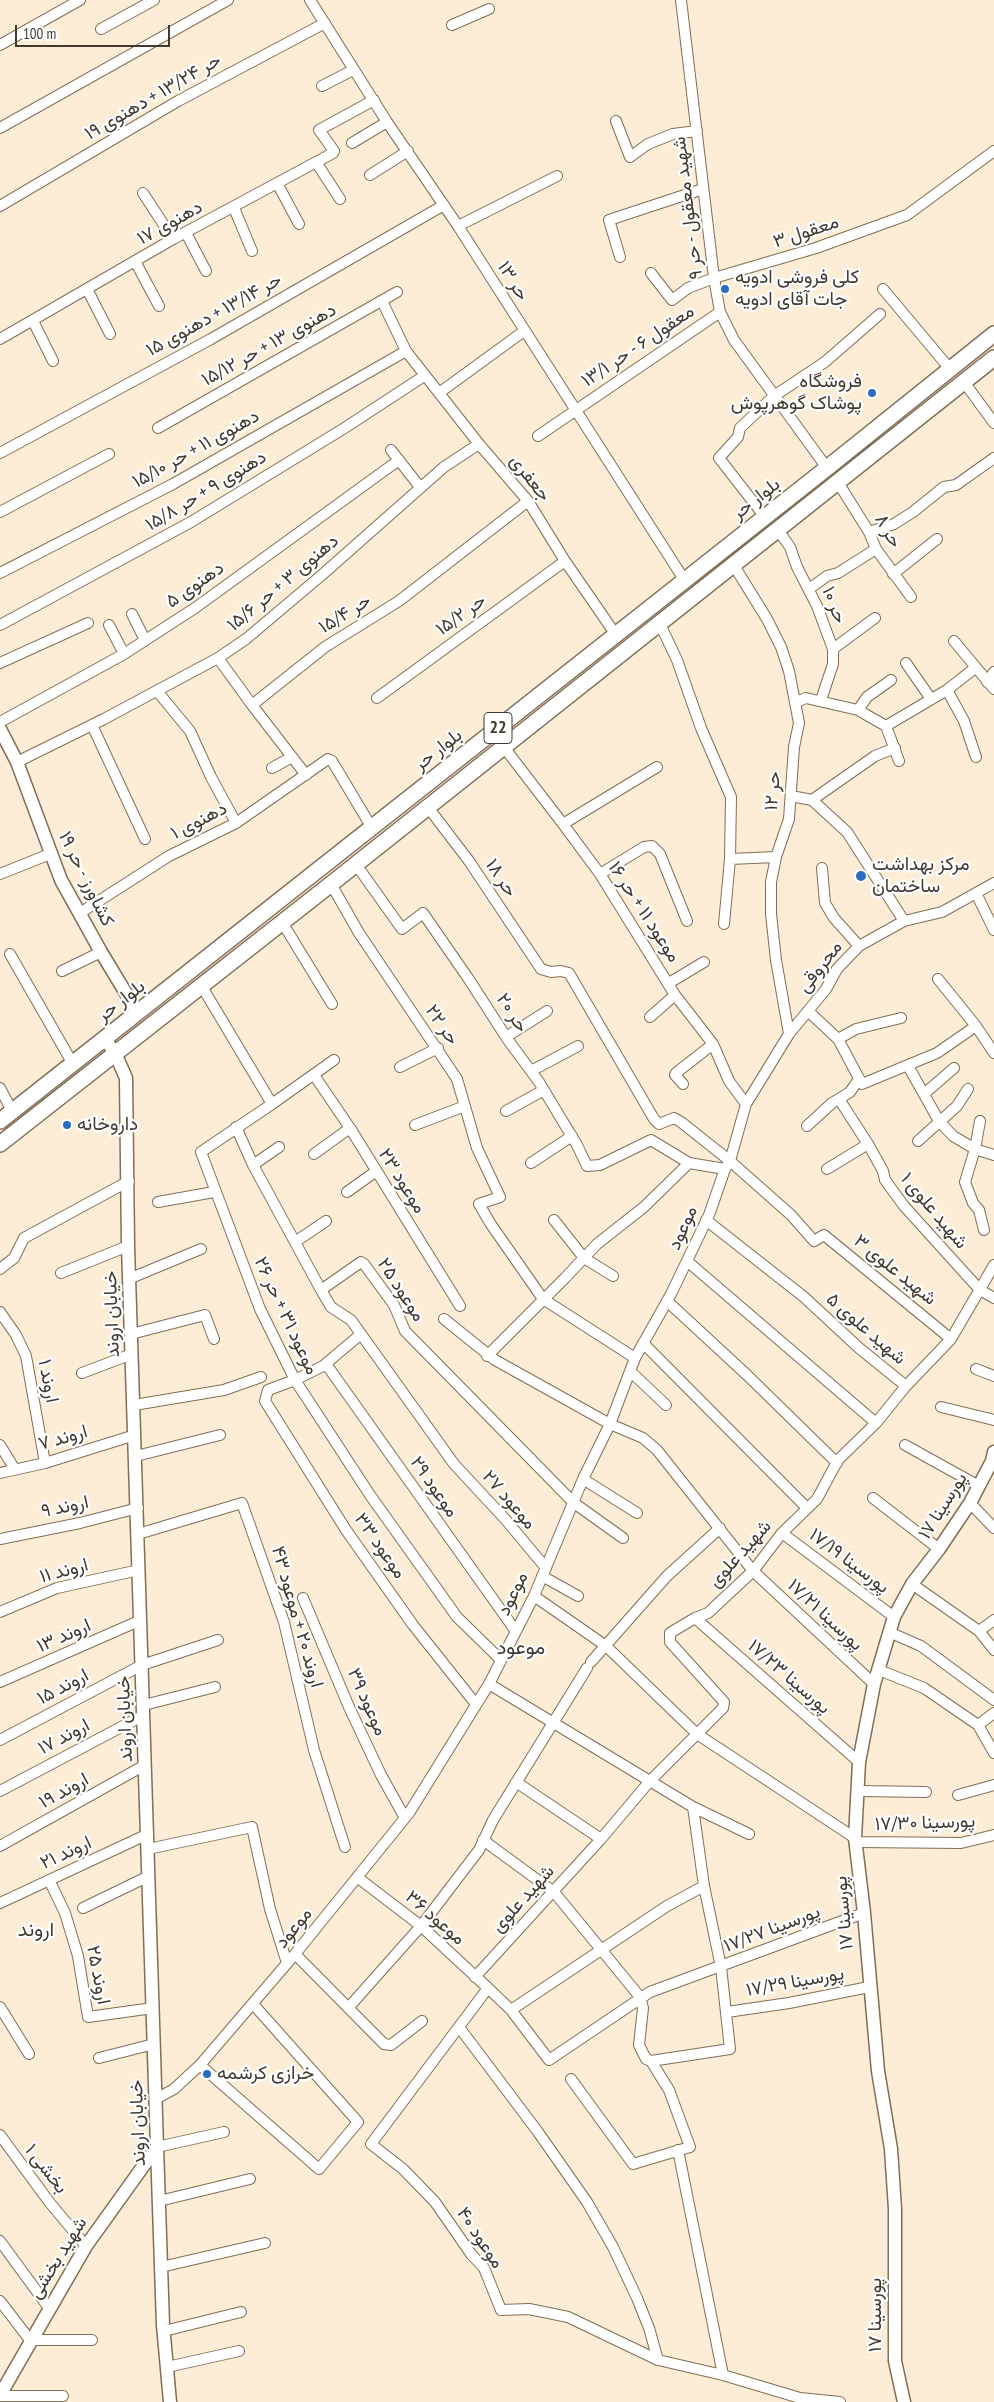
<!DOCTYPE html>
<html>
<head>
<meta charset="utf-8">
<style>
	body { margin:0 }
	#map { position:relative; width:994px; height:2402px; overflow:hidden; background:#fdecd6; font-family:"PT Sans Narrow",sans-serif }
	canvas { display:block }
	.scale { position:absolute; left:15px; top:25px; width:155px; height:22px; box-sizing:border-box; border:2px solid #423a2f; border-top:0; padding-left:6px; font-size:15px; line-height:18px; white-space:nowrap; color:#423a2f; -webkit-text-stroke:4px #fff; paint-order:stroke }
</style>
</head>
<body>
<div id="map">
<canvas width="994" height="2402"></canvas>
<div class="scale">100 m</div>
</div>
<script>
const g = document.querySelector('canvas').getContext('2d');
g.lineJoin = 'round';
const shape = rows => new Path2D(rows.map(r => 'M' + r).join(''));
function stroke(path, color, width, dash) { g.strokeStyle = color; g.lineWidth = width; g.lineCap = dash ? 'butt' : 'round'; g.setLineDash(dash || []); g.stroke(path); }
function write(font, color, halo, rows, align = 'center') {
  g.font = font + ' "PT Sans Narrow",Vazirmatn,sans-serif'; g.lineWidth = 4.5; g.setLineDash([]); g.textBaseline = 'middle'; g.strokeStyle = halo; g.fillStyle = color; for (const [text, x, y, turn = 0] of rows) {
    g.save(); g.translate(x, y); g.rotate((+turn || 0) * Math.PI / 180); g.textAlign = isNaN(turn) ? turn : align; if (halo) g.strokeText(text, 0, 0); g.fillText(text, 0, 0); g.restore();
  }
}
const minor = shape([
	[310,0,387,122,458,226,685,581],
	[681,0,714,278,720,312,734,340,827,468],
	[452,25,489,9],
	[101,29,154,0],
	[0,45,80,0],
	[322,86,353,70],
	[616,121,630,157,648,144,673,134,697,131],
	[0,128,228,0],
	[352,143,387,122],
	[316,162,340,199],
	[370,175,408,151],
	[277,183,299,224],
	[143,193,173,239],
	[0,206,178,101,325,23],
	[234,208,252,251],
	[458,226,557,176],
	[186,233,206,271],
	[620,257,609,220,703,189],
	[136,263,159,306],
	[651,273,672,300,688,288,714,278,816,248,907,215,994,151],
	[87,289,110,334],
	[883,289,950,369],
	[382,301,406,351,479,444,528,501,565,561,616,635],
	[33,321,53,361],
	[0,339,173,239,333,153,334,151,319,130,374,100],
	[964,382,994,423],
	[439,393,524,331],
	[158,428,397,292],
	[538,436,720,312],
	[391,450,420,487],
	[0,453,211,339,444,205],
	[837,481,869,532,876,549,911,597],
	[0,512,109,454],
	[765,517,719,458,738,437,740,428,774,396,825,362,880,314],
	[777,529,790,547,797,567,817,606,833,649,833,664,821,700],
	[869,532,894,524,913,512,944,487,956,485,994,458],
	[733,564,767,619,781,647,789,671,799,723,794,747,789,819,776,857,771,882,771,914,776,960,789,1034],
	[0,573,173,484,406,351],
	[893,574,937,539],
	[809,589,827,576,838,573,876,549],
	[132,614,145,640],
	[659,622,677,660,701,728,731,797,730,859,724,924],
	[0,625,191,522,343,429,424,376],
	[109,625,124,654],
	[954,641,994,689],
	[833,649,875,618],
	[218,658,252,705],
	[0,663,88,623],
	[906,663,931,699],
	[987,682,994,672],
	[947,690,964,721,976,757],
	[157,691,190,731,211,777,236,823],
	[377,698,565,561],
	[796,702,806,698,858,710,886,726,899,761],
	[858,710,867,697,891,680],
	[0,722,124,654,195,608,399,460],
	[92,725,145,839],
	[886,726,947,690,975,668],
	[503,746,563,824,600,874,675,995,713,1044,729,1081,746,1104],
	[17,762,104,719,218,658,246,639,323,574,444,467,479,444],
	[272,768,292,757],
	[306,775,252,705,325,647,399,601,528,501],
	[791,796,812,800,847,832,904,921],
	[812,800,875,756,895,748],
	[427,806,469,861,541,969,551,972,561,971,569,973,654,1119,659,1124,674,1118,681,1122,730,1161,791,1215,814,1241,824,1235,951,1339],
	[563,824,657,767],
	[730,859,776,857],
	[355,863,402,929,423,913,468,978,508,1040,539,1082,577,1145,587,1166,600,1165,651,1140,689,1163,725,1169],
	[822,868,825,903,834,918,859,946],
	[0,874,50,854],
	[600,874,644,847,652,846,660,854,687,921],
	[331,884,359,933,457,1079,477,1148,500,1197,479,1204,490,1223,543,1299,635,1358],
	[976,893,994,930],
	[80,913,169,856,236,823,328,759,332,761,372,828],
	[282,922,332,1004],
	[10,954,73,1064],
	[62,971,101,952],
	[938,979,976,1026,994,1053],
	[669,983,704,962],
	[201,985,272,1104,201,1152,260,1309,295,1380,370,1495,457,1617,501,1660],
	[808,1011,838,1039,862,1084,937,1053,976,1026],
	[650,1017,675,995],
	[506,1037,547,1011],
	[838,1039,856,1029,901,1018],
	[908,1066,939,1121,953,1136,975,1149,994,1155],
	[400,1067,438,1048],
	[531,1071,578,1046],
	[314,1075,350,1128,460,1306],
	[683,1084,675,1075,676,1073,713,1044],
	[0,1088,12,1111],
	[924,1094,954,1068],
	[839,1099,868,1144,883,1171,885,1180,904,1206,980,1290,994,1298],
	[272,1104,334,1060],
	[506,1111,544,1090],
	[980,1121,975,1149,965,1182,973,1203,979,1210,984,1230],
	[415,1125,465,1106],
	[807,1126,832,1103,850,1092,859,1079],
	[236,1127,253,1165,321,1290],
	[918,1141,957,1106,968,1089],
	[314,1154,350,1128],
	[531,1163,572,1136],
	[253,1165,279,1147],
	[827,1169,868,1144],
	[347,1192,375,1172],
	[158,1202,214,1192],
	[554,1220,584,1258,613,1276],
	[706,1220,804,1297,859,1348,906,1386],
	[295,1242,326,1221],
	[687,1261,876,1423],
	[0,1269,14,1258,24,1238,129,1181],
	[61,1273,128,1246],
	[131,1278,201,1249],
	[667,1301,747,1375,837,1463],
	[0,1312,16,1335,26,1356,45,1463],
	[444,1319,495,1360,610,1424,643,1438,657,1450,753,1571,874,1684],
	[131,1334,205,1315,214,1339],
	[361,1334,454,1464,505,1519,546,1568],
	[643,1343,807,1508],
	[487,1356,565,1278,597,1244,644,1207,689,1163],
	[326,1364,515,1630],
	[976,1369,994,1376],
	[630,1371,666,1405],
	[82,1373,132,1354],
	[134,1405,224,1390,261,1377],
	[941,1407,994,1420],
	[0,1445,14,1468],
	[905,1445,979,1486],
	[136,1456,220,1435],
	[0,1473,45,1463,135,1435],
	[583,1479,637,1513],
	[873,1498,939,1549],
	[970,1503,994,1528],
	[782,1533,894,1617],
	[138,1534,242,1503,284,1622,314,1750,345,1847],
	[0,1539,80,1523,138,1508],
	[542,1576,578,1596],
	[912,1584,979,1631,994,1650],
	[534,1596,606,1646,697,1734,855,1838],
	[303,1598,349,1707,381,1775,405,1818],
	[0,1612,57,1588,139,1570],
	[695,1618,859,1762],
	[979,1631,994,1620],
	[889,1632,921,1646,994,1700],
	[591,1662,667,1576,720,1528],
	[879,1670,924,1688,978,1725,994,1753],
	[0,1682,141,1620],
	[489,1684,693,1807,704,1886,721,1967,730,2049,651,2061,669,2090,690,2147,633,2164,571,2079],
	[475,1703,413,1625,346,1530,265,1401,268,1390,295,1380,323,1366,361,1334,351,1320,331,1307,321,1290,361,1262,364,1264,394,1305,405,1331,574,1503,623,1538],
	[144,1705,215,1687],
	[978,1725,994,1713],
	[0,1740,142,1665,218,1640],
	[516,1782,601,1839],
	[0,1791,144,1715],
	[857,1791,926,1792],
	[958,1795,994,1785],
	[693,1807,749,1834],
	[483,1840,554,1892,640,1997,643,2008,639,2045,646,2059,651,2061],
	[857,1842,961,1843,994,1835],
	[0,1846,145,1765],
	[148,1849,252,1827,270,1909,287,1963],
	[357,1877,421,1926,488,1988,511,2010,549,2060,650,1992,864,1913],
	[49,1880,65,1913,78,1956,88,2017,153,2008],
	[0,1903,148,1834],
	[83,1908,149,1876],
	[295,1954,384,2044,391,2045,422,2021],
	[475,1977,601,1839,649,1782,723,1708,724,1702,670,1642,670,1633,695,1618,708,1613,753,1571,782,1533,817,1499,838,1460,876,1423,906,1386,951,1339,994,1265],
	[488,1988,371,2144,403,2169,435,2202,471,2254,484,2268,501,2310,529,2309,568,2317,658,2360,723,2375,800,2398,840,2402],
	[0,2007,29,2054],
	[349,2007,421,1926,479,1850,493,1820,587,1668],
	[511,2010,667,1906,704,1886],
	[727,2012,789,2003,869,1987],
	[459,2027,538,2132,587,2202,613,2247,637,2298,649,2328,658,2360],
	[99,2058,154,2044],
	[200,2065,319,2169,358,2122,253,2004],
	[156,2099,174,2089,200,2065,295,1954,409,1813,489,1684,534,1596,583,1479,610,1424,635,1358,671,1294,709,1215,725,1169,730,1161,746,1104,789,1034,826,989,837,969,859,946,904,921,942,912,994,883],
	[0,2135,50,2203,86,2246],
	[157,2147,224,2132],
	[678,2150,723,2375],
	[159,2201,250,2179],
	[0,2241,49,2308],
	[161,2267,265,2243],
	[0,2301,30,2340,92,2340],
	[164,2331,241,2312],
	[167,2367,239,2351],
	[0,2396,63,2396]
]);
const tertiary = shape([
	[0,729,17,762,61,880,101,952,138,1013],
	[105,1039,115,1053,126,1078,128,1246,157,2147,163,2325,170,2402],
	[0,2395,86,2246,157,2147],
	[904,2402,895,2361,895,2209,891,2149,878,2071,864,1913,855,1838,859,1762,874,1684,894,1617,912,1584,939,1549,970,1503,992,1461,994,1452]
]);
const primary = shape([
	[0,1121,827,468,994,334],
	[0,1144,331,884,994,358]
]);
const markers = [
	[725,289,5,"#2a6dbe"],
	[872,393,5,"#2a6dbe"],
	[861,876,6,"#2a6dbe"],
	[67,1125,5,"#2a6dbe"],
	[207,2074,5,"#2a6dbe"]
];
const shields = [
	[498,728,28]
];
const shieldNames = [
	["22",498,728]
];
const streetNames = [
	["حر ۱۳/۲۴ + دهنوی ۱۹",153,97,-30],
	["شهید معقول - حر ۹",688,208,-97],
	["دهنوی ۱۷",170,223,-29],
	["معقول ۳",806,232,-18],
	["حر ۱۳",513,281,58],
	["حر ۱۳/۱۴ + دهنوی ۱۵",214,315,-29],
	["دهنوی ۱۳ + حر ۱۵/۱۲",269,345,-29],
	["معقول ۶ - حر ۱۳/۱",638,346,-34],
	["دهنوی ۱۱ + حر ۱۵/۱۰",196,449,-29],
	["جعفری",530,478,52],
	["دهنوی ۹ + حر ۱۵/۸",206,491,-31],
	["بلوار حر",756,499,-38],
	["حر ۸",888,531,60],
	["دهنوی ۳ + حر ۱۵/۶",283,583,-40],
	["دهنوی ۵",195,585,-35],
	["حر ۱۰",834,605,68],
	["حر ۱۵/۴",345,614,-32],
	["حر ۱۵/۲",461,615,-36],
	["بلوار حر",438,750,-38],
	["حر ۱۲",773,791,-85],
	["دهنوی ۱",199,821,-27],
	["حر ۱۸",501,878,56],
	["کشاورز - حر ۱۹",86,879,64],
	["موعود ۱۱ + حر ۱۶",644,912,57],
	["محروقی",820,967,-52],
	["بلوار حر",121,1001,-38],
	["حر ۲۰",512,1013,57],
	["حر ۲۲",442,1025,55],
	["موعود ۲۳",402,1181,58],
	["شهید علوی ۱",934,1211,50],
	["موعود",683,1228,-66],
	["شهید علوی ۳",895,1270,39],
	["موعود ۲۵",401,1290,57],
	["خیابان اروند",112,1314,-92],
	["موعود ۳۱ + حر ۲۶",286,1316,65],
	["شهید علوی ۵",866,1329,41],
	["اروند ۱",48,1381,79],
	["اروند ۷",63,1438,-16],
	["موعود ۲۹",434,1487,55],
	["موعود ۲۷",509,1500,49],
	["پورسینا ۱۷",943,1506,-58],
	["اروند ۹",65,1507,-12],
	["موعود ۳۳",380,1546,55],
	["شهید علوی",740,1554,-48],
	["پورسینا ۱۷/۱۹",849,1561,37],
	["اروند ۱۱",64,1571,-15],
	["موعود",513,1594,-64],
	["پورسینا ۱۷/۲۱",825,1615,43],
	["اروند ۲۰ + موعود ۴۳",297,1617,74],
	["اروند ۱۳",64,1636,-24],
	["پورسینا ۱۷/۲۳",789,1677,41],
	["اروند ۱۵",63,1687,-28],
	["موعود ۳۹",367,1702,66],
	["خیابان اروند",125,1719,-92],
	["اروند ۱۷",64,1737,-28],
	["اروند ۱۹",64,1791,-29],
	["پورسینا ۱۷/۳۰",925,1823,-2],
	["اروند ۲۱",66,1853,-25],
	["شهید علوی",523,1899,-48],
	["پورسینا ۱۷",844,1913,-95],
	["موعود ۳۶",435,1918,41],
	["موعود",294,1928,-51],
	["پورسینا ۱۷/۲۷",772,1929,-21],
	["اروند ۲۵",98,1975,79],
	["پورسینا ۱۷/۲۹",795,1982,-10],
	["خیابان اروند",138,2123,-92],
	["بخشی ۱",46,2169,52],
	["موعود ۴۰",480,2238,56],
	["شهید بخشی",58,2258,-58],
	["پورسینا ۱۷",876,2315,-90]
];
const poiNames = [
	["کلی فروشی ادویه",735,278],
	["جات آقای ادویه",735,300],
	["فروشگاه",862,382,"right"],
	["پوشاک گوهرپوش",862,404,"right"],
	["مرکز بهداشت",872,865],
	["ساختمان",872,887],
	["داروخانه",77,1125],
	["خرازی کرشمه",217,2074]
];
const neighbourhoodNames = [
	["موعود",521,1648],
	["اروند",36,1930]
];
stroke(minor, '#806e55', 12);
stroke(tertiary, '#806e55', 15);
stroke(primary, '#806e55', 18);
stroke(minor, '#fff', 10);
stroke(tertiary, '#fff', 12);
stroke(primary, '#fff', 15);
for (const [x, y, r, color] of markers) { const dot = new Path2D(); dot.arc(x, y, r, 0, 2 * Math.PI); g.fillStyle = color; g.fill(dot); stroke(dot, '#fff', 2); }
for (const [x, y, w] of shields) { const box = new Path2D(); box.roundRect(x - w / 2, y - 15.5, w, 31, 4); g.fillStyle = '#fff'; g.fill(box); stroke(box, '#423a2f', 1); }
write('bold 18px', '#423a2f', null, shieldNames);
write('19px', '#423a2f', '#fff', streetNames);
write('19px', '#423a2f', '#fff', poiNames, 'left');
write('20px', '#423a2f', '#fff', neighbourhoodNames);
</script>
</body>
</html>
